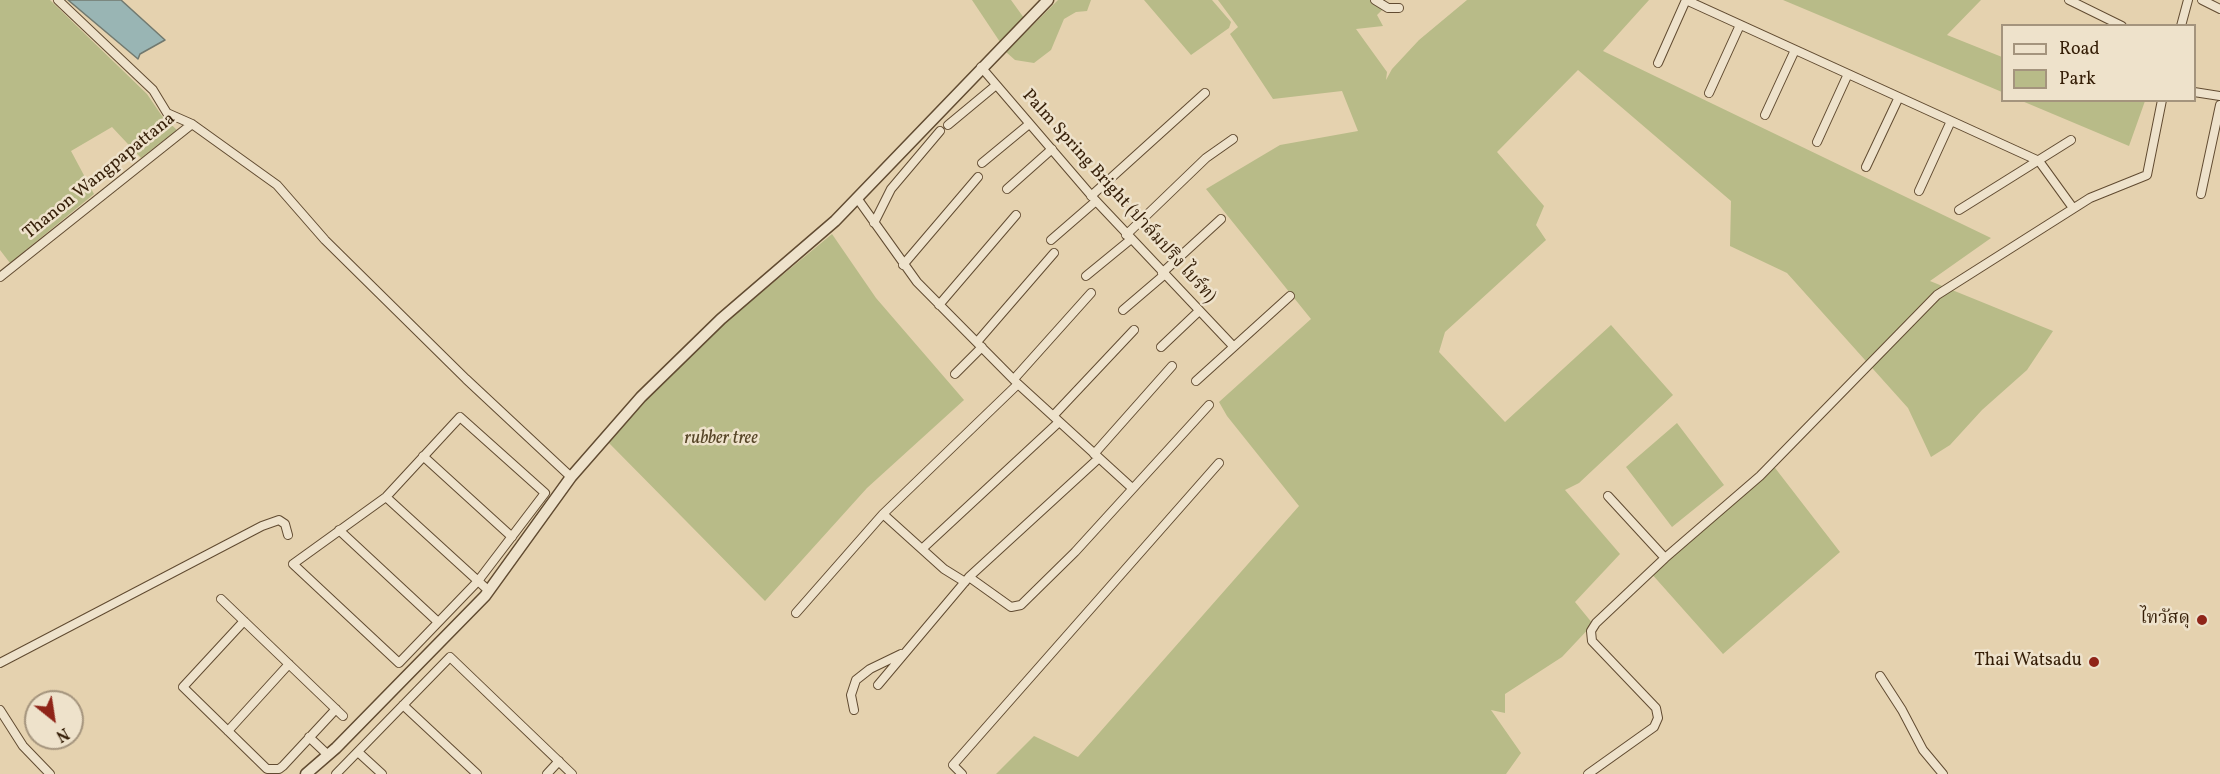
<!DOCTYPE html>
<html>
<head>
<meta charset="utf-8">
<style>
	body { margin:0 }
	#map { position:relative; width:2220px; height:774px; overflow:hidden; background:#e5d2af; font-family:Vollkorn,serif }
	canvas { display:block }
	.legend { position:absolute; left:2001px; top:24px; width:195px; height:78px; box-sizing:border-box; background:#eee2cb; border:2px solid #a4947d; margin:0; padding:8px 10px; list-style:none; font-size:18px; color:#351e07 }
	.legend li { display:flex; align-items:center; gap:12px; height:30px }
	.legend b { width:30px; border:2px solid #a4947d }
	.north { position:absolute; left:24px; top:690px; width:60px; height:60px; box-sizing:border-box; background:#eee2cb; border:2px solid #a4947d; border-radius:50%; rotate:150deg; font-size:16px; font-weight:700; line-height:24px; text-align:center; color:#351e07 }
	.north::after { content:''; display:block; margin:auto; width:21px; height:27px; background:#8f2418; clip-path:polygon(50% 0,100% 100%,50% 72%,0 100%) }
</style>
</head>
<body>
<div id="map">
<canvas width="2220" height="774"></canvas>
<ul class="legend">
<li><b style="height:8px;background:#eee2cb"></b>Road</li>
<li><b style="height:16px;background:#b8bb88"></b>Park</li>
</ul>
<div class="north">N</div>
</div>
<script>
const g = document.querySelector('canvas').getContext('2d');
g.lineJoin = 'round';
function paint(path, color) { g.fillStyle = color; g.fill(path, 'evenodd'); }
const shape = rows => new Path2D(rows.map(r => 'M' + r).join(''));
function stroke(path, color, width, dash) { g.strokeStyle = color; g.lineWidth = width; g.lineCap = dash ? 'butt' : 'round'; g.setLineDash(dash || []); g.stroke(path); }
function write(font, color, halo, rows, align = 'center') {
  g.font = font + ' Vollkorn,"Noto Serif Thai",serif'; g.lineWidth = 5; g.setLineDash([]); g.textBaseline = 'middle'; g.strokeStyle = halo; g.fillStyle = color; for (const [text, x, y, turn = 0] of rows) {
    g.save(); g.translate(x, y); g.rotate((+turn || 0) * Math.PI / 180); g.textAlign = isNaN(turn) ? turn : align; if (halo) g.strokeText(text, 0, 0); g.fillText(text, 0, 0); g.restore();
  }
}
const green = shape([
	[0,0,50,0,147,94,162,116,177,130,141,158,112,127,71,151,94,194,10,263,0,250],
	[972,0,1011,0,1024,18,1000,42],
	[1058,0,1091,0,1087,11,1076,12,1064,19,1051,50,1034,63,1015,60,1006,52],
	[1144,0,1212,0,1231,22,1229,28,1191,55],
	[1218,0,1382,0,1387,5,1377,15,1383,26,1356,29,1387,72,1386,80,1392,69,1419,40,1467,0,1649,0,1603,51,1991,238,1930,281,2053,331,2027,370,1982,410,1950,445,1931,457,1908,408,1787,273,1730,246,1731,201,1578,70,1497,152,1544,206,1536,225,1546,240,1445,332,1439,352,1505,422,1611,325,1673,395,1579,483,1565,490,1620,554,1575,602,1593,624,1562,657,1505,694,1505,713,1491,710,1521,753,1506,774,996,774,1034,736,1078,757,1299,506,1227,416,1219,402,1311,319,1206,189,1280,145,1358,131,1342,91,1273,99,1230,34,1238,27],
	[1783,0,1981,0,1947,35,2002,57,2002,92],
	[2022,101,2145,101,2129,146],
	[832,234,876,298,964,400,867,488,765,601,608,442,665,379,728,320],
	[1677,423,1724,485,1672,527,1626,467],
	[1772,464,1840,552,1723,654,1650,572]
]);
const water = shape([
	[68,0,121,0,165,40,140,54,138,59,68,0]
]);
const minor = shape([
	[58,0,153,90,167,113,192,124,277,185,325,240,466,379,571,477],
	[1375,0,1388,8,1399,8],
	[2069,0,2122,26],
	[2202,0,2220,9],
	[2181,26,2188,0],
	[1658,63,1686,0,2039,161,2073,208],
	[981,67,1096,201,1233,346],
	[2194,92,2220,96],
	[1709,93,1740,25],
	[1765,115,1795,50],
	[948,125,995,86],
	[1817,142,1848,74],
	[982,163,1028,125],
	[1866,167,1899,97],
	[1007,189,1052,149],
	[1919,191,1951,121],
	[2201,194,2220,105],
	[1091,196,1205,93],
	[857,198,917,282,1018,384,1132,488],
	[1959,210,2071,140],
	[874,223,891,189,940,131],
	[1126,235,1206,158,1233,139],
	[1051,240,1096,201],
	[903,265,978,177],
	[1162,273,1221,219],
	[1086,276,1130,240],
	[0,277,192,124],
	[939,305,1016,215],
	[1123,310,1164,275],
	[977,342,1054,253],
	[1161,347,1199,311],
	[955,374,982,347],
	[1014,379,1091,293],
	[1196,381,1290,296],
	[1053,416,1134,330],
	[460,417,545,493,478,581,399,663,293,564,386,497,460,417],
	[1094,454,1172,366],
	[423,456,512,537],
	[1608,496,1665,558],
	[386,497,489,591],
	[883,514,944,569,965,582],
	[339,530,438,622],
	[922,549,1059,422],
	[969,577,1011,607,1021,605,1075,552,1209,405],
	[221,599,343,716],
	[796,613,883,514,1018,384],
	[244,621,183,687,267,769,279,769,283,766,336,709],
	[0,663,262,526,279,520,285,524,288,535],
	[1880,676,1902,710,1923,750,1943,774],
	[878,685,969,577,1099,458],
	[403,705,477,774],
	[0,710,23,746,50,774],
	[854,710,851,695,856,680,870,669,901,654],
	[228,731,289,664],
	[309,737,328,755],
	[358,752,382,774],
	[336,774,450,657,572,774],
	[547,774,559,761],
	[962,774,953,765,1219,463],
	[1588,774,1654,727,1658,718,1656,708,1592,641,1591,631,1596,623,1665,558,1760,476,1937,295,2090,198,2147,175,2162,100]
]);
const tertiary = shape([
	[306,774,336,748,485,596,571,477,641,397,721,319,835,221,1048,0]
]);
const markers = [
	[2202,620,6,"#8f2418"],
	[2094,662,6,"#8f2418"]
];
const streetNames = [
	["Thanon Wangpapattana",100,177,-39],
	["Palm Spring Bright (ปาล์มปริง ไบร์ท)",1118,197,48]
];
const parkNames = [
	["rubber tree",721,440]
];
const poiNames = [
	["ไทวัสดุ",2190,620],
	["Thai Watsadu",2082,662]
];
paint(green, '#b8bb88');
paint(water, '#99b5b4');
stroke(water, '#71796f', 1.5);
stroke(minor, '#614b31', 10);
stroke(tertiary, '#614b31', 13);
stroke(minor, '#eee2cb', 8);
stroke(tertiary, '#eee2cb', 10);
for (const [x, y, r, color] of markers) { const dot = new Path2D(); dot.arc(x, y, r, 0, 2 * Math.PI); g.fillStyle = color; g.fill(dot); stroke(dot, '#eee2cb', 2); }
write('18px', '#351e07', '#eee2cb', streetNames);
write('italic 18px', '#564527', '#eee2cb', parkNames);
write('18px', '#351e07', '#eee2cb', poiNames, 'right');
</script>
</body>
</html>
